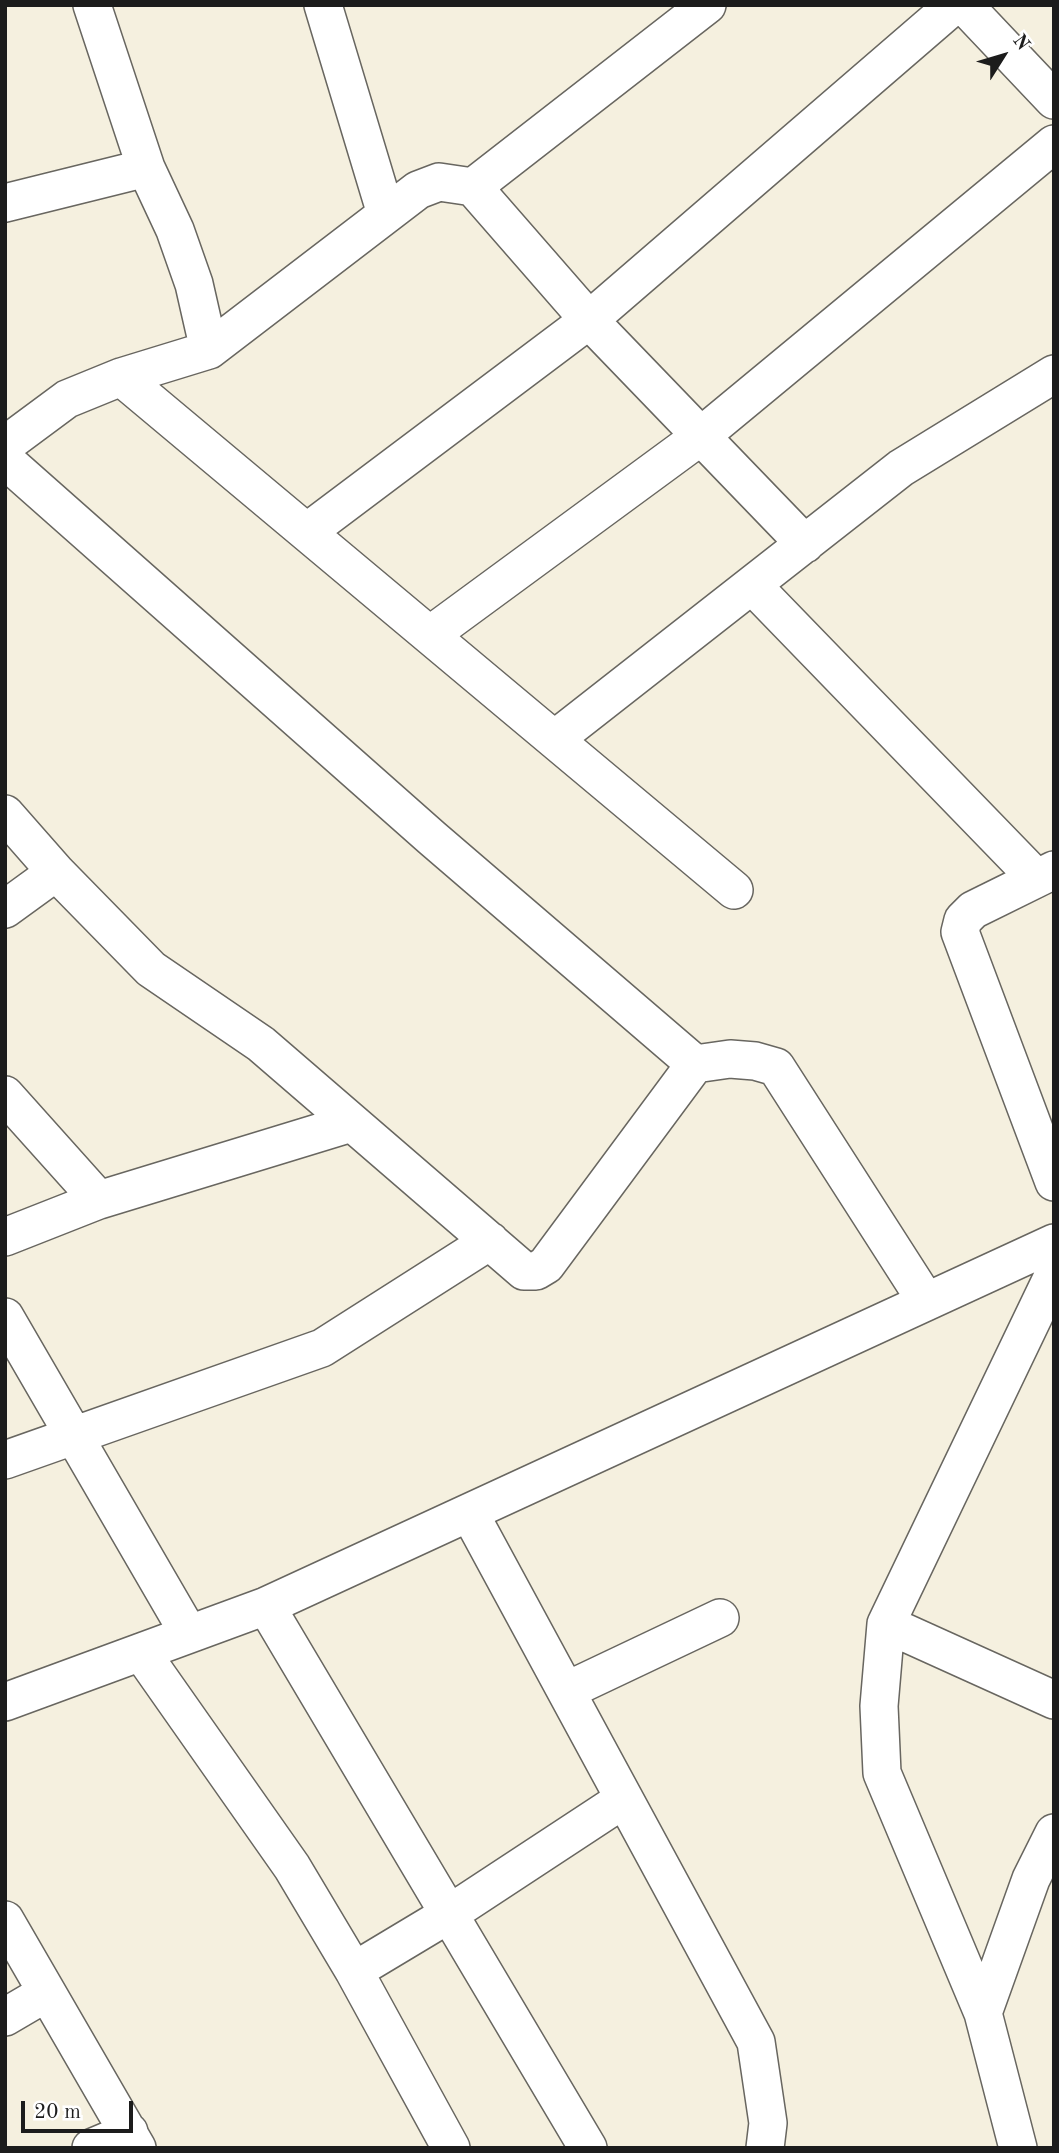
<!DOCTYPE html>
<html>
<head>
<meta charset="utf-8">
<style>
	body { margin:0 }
	#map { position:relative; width:1059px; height:2153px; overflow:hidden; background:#f5f0df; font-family:"Old Standard TT",serif }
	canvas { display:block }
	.frame { position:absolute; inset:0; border:7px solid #1c1c1c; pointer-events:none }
	.north { position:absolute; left:968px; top:21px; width:70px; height:70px; -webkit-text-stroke:5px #fff; paint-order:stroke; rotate:53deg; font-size:19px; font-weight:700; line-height:28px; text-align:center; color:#1c1c1c }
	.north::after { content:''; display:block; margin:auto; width:24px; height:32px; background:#1c1c1c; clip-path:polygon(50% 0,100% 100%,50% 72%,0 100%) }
	.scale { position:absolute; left:21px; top:2101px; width:112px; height:32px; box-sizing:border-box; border:4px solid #1c1c1c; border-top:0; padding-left:9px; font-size:21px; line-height:24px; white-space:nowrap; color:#1c1c1c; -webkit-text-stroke:5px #fff; paint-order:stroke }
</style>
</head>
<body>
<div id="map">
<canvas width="1059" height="2153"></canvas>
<div class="frame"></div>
<div class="north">N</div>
<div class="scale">20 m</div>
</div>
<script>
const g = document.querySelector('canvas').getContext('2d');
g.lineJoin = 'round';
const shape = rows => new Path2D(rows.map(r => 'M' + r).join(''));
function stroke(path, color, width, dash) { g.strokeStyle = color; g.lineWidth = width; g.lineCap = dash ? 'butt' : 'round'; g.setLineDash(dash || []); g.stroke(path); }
const minor = shape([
	[92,5,146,168,175,230,194,284,209,350],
	[323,5,386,214],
	[964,5,1054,100],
	[473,187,589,320,805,544],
	[5,203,146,168],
	[121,377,734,890],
	[5,445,67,399,121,377,209,350,418,190,439,182,473,187,707,5],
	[5,460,432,838,695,1064],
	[307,532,589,320,954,5],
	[752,585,1036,878],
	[430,635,701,436,1054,144],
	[555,739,901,468,1054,374],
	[5,814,56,872,151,969,261,1044,524,1271,536,1271,546,1265,695,1064,730,1059,755,1061,776,1067,926,1301],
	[1054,870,973,910,963,920,960,932,1054,1182],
	[5,909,56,872],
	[5,1095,99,1200],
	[5,1237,99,1200,351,1123],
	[5,1317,189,1634],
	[5,1460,322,1348,490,1241],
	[470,1514,756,2042,768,2123,765,2148],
	[266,1606,588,2148],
	[886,1624,1054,1700],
	[141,1652,292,1867,354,1971,451,2148],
	[566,1691,720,1618],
	[5,1702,266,1606,1054,1243],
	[5,1920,137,2148],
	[354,1971,449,1914,624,1799],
	[983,2013,882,1773,879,1706,886,1624,1054,1274],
	[5,2017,46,1993],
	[91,2148,129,2132],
	[1018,2148,983,2013,1031,1879,1054,1833]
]);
stroke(minor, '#686660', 40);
stroke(minor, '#fff', 37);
</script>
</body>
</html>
